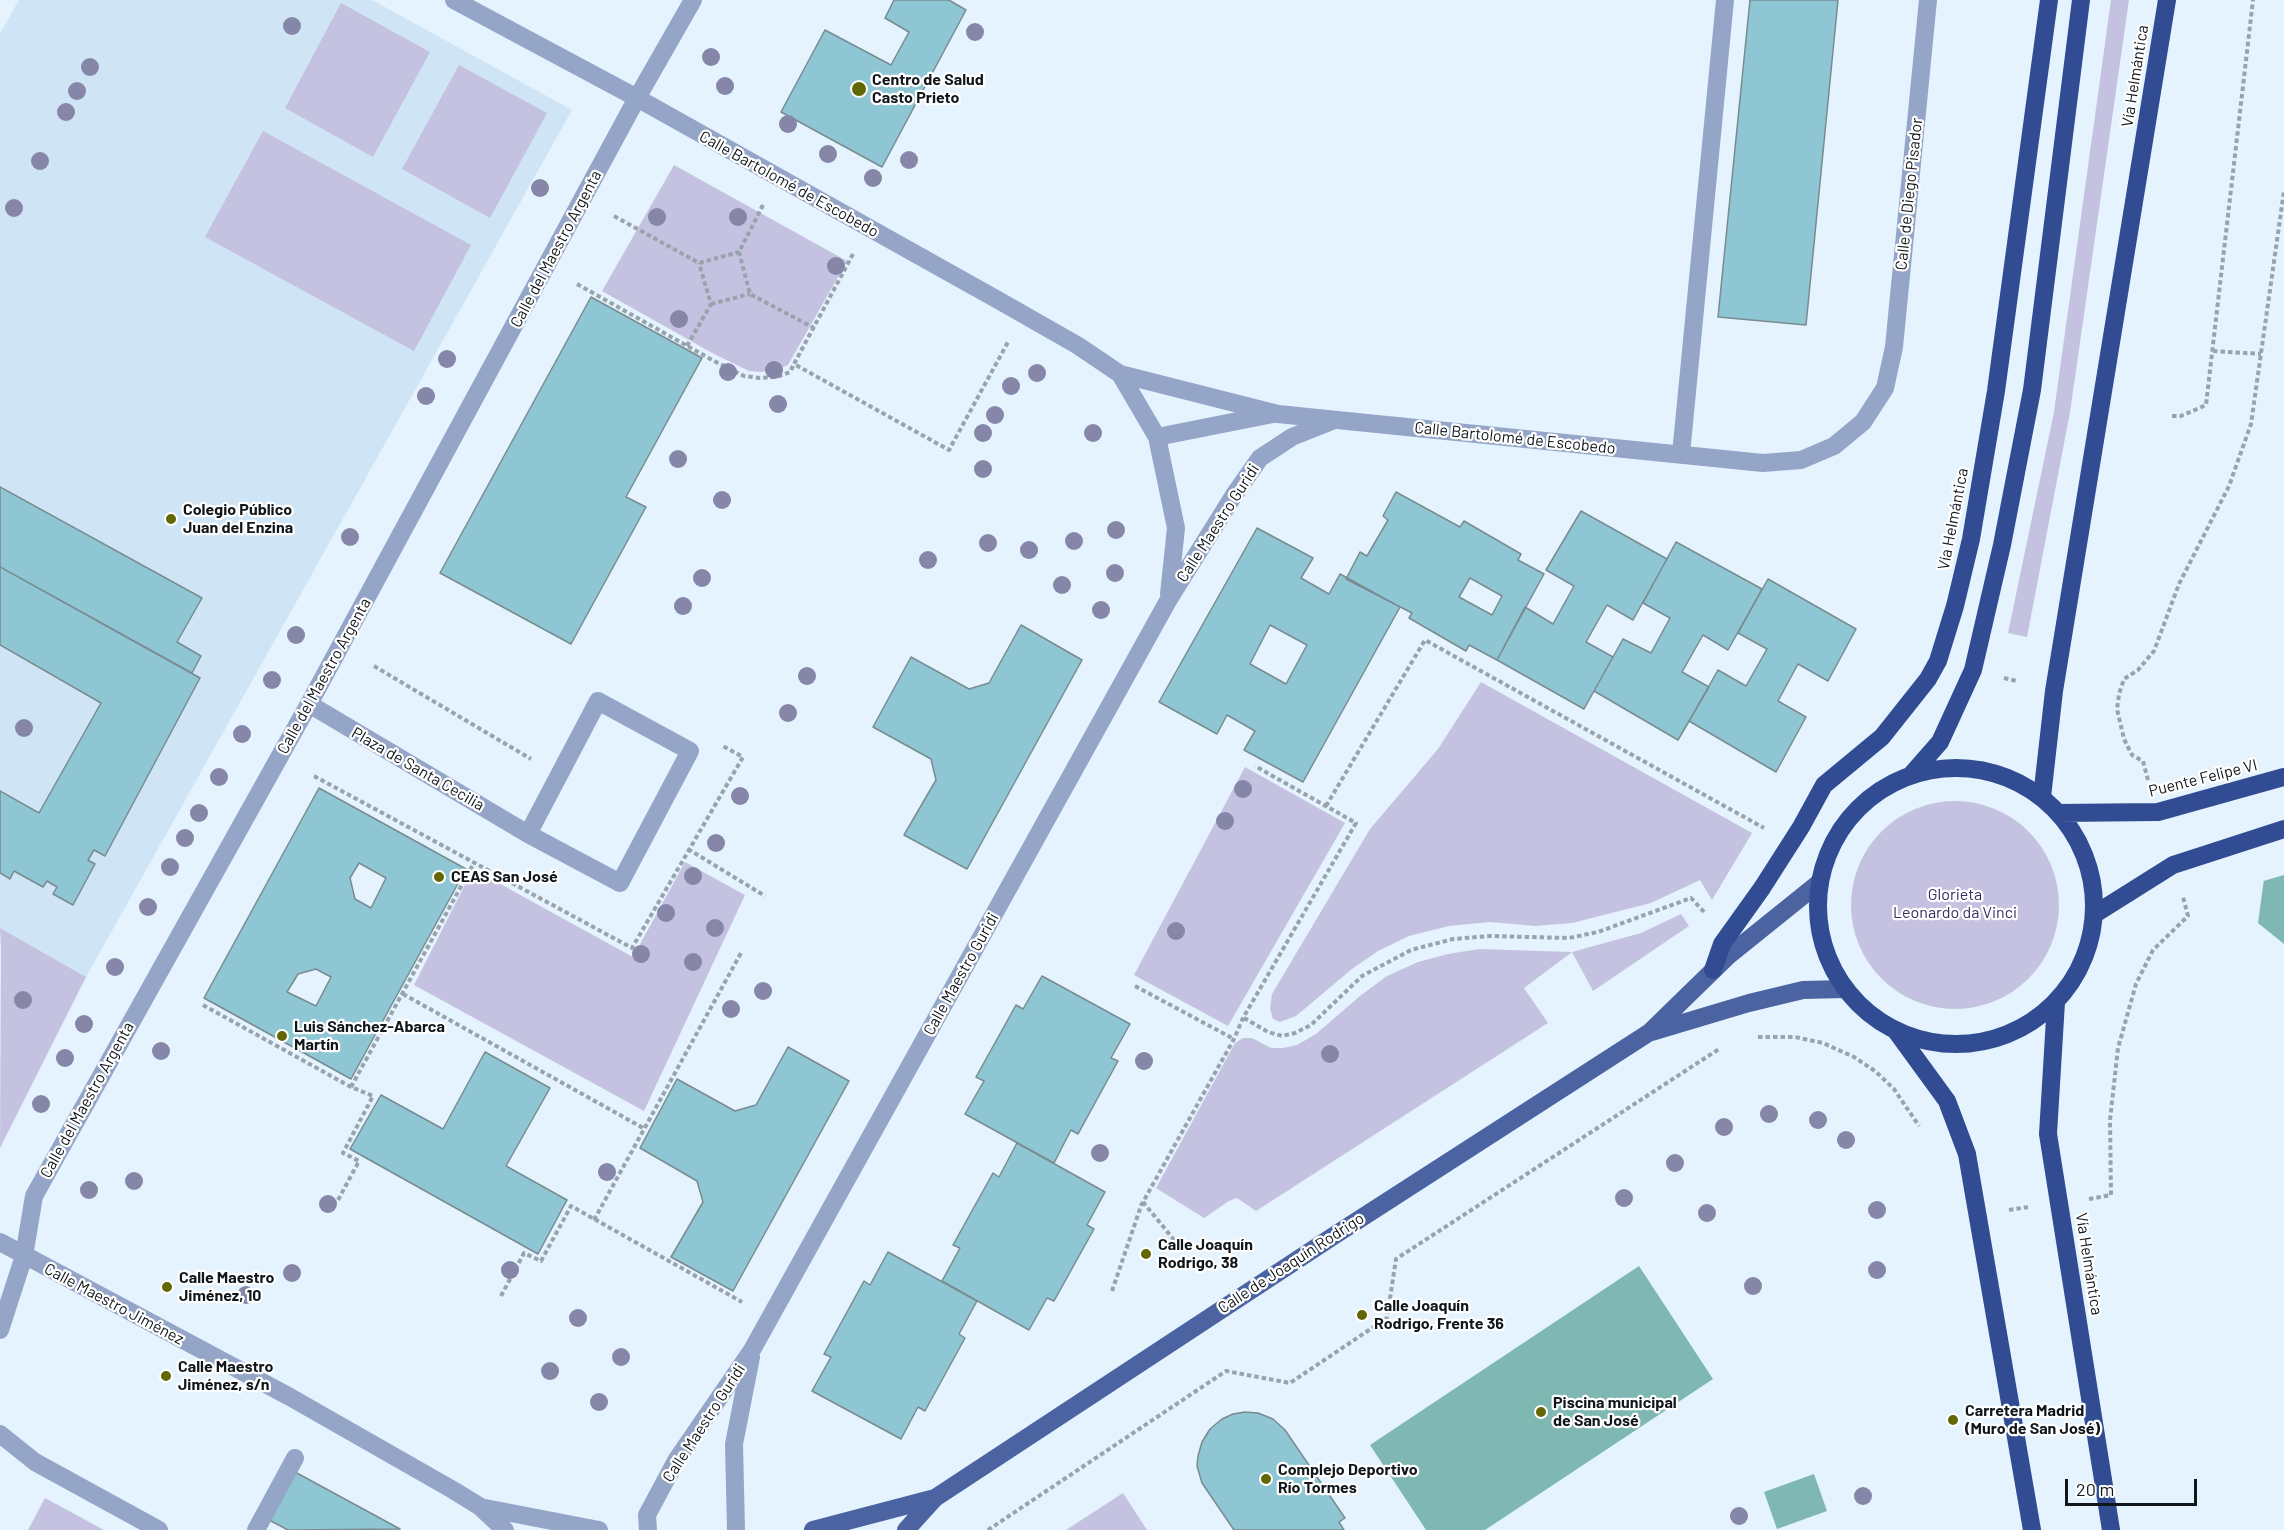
<!DOCTYPE html>
<html>
<head>
<meta charset="utf-8">
<style>
	body { margin:0 }
	#map { position:relative; width:2284px; height:1530px; overflow:hidden; background:#e4f3fe; font-family:Barlow,sans-serif }
	canvas { display:block }
	.scale { position:absolute; left:2065px; top:1479px; width:132px; height:27px; box-sizing:border-box; border:3px solid #11161a; border-top:0; padding-left:8px; font-size:18px; line-height:21px; white-space:nowrap; color:#11161a; -webkit-text-stroke:4px #fff; paint-order:stroke }
</style>
</head>
<body>
<div id="map">
<canvas width="2284" height="1530"></canvas>
<div class="scale">20 m</div>
</div>
<script>
const g = document.querySelector('canvas').getContext('2d');
g.lineJoin = 'round';
function paint(path, color) { g.fillStyle = color; g.fill(path, 'evenodd'); }
const shape = rows => new Path2D(rows.map(r => 'M' + r).join(''));
function stroke(path, color, width, dash) { g.strokeStyle = color; g.lineWidth = width; g.lineCap = dash ? 'butt' : 'round'; g.setLineDash(dash || []); g.stroke(path); }
function write(font, color, halo, rows, align = 'center') {
  g.font = font + ' Barlow,sans-serif'; g.lineWidth = 4.5; g.setLineDash([]); g.textBaseline = 'middle'; g.strokeStyle = halo; g.fillStyle = color; for (const [text, x, y, turn = 0] of rows) {
    g.save(); g.translate(x, y); g.rotate((+turn || 0) * Math.PI / 180); g.textAlign = isNaN(turn) ? turn : align; if (halo) g.strokeText(text, 0, 0); g.fillText(text, 0, 0); g.restore();
  }
}
const built = shape([
	[19,0,372,0,572,110,86,977,0,928,0,34]
]);
const green = shape([
	[2111,0,2129,0,2070,412,2027,637,2008,633,2054,412],
	[341,3,430,52,373,157,285,108],
	[459,65,547,113,490,218,402,169],
	[263,131,471,245,414,351,205,237],
	[674,165,847,261,788,365,776,370,760,372,749,371,714,354,602,291],
	[1481,682,1752,833,1712,900,1700,880,1651,903,1572,923,1535,926,1490,922,1449,926,1409,936,1378,951,1352,969,1296,1016,1280,1022,1273,1019,1270,1009,1272,994,1370,829,1438,749],
	[1245,767,1345,823,1228,1026,1134,975],
	'1851 905a104 104 0 1 1 208 0a104 104 0 1 1-208 0Z',
	[685,862,745,895,644,1111,414,985,473,869,633,957],
	[1681,914,1689,926,1593,991,1572,952,1524,988,1548,1023,1256,1211,1237,1198,1229,1201,1204,1218,1156,1188,1235,1043,1243,1038,1252,1038,1271,1048,1283,1048,1297,1045,1316,1034,1360,996,1387,976,1418,962,1448,954,1479,949,1572,952,1641,933],
	[0,928,86,977,0,1148,1,951],
	[1123,1493,1147,1530,1066,1530],
	[45,1498,104,1530,28,1530]
]);
const water = shape([
	[2284,731,2284,944,2258,923],
	[1639,1266,1713,1379,1485,1530,1426,1530,1370,1445],
	[1814,1474,1827,1511,1777,1529,1764,1492]
]);
const pier = shape([
	[2284,733,2284,875,2260,882,2281,734]
]);
const building = shape([
	[894,0,949,0,966,10,882,167,781,112,825,30,891,65,909,32,885,18,894,0],
	[1750,0,1838,0,1806,325,1718,317,1750,0],
	[591,297,702,358,626,497,646,507,571,644,440,573,591,297],
	[0,487,202,598,177,642,201,656,192,673,0,567,0,487],
	[1396,492,1460,527,1464,521,1521,554,1518,560,1544,574,1497,660,1469,645,1466,651,1409,618,1412,613,1346,579,1360,552,1367,556,1388,520,1383,516,1396,492],
	[1470,578,1502,596,1492,615,1459,597,1470,578],
	[1581,511,1667,559,1633,620,1607,605,1586,642,1613,657,1584,709,1497,660,1525,607,1553,624,1574,586,1546,570,1581,511],
	[1257,528,1313,558,1301,578,1329,594,1340,574,1400,607,1303,782,1244,750,1255,731,1227,715,1217,734,1159,702,1257,528],
	[1270,625,1307,645,1286,684,1250,664,1270,625],
	[1676,542,1762,589,1728,650,1703,635,1682,672,1709,687,1678,740,1594,691,1623,639,1651,653,1670,618,1643,603,1676,542],
	[0,567,200,678,105,856,94,850,88,860,95,864,73,905,53,894,57,887,47,881,43,887,14,871,10,879,0,873,0,791,39,813,101,703,0,645,0,567],
	[1768,579,1856,629,1828,681,1798,664,1778,701,1806,717,1776,772,1689,721,1718,670,1746,686,1767,649,1738,633,1768,579],
	[1021,625,1082,660,967,869,904,835,936,780,931,759,873,727,911,657,969,689,989,683,1021,625],
	[319,788,466,869,351,1079,204,998,319,788],
	[359,863,386,878,371,908,355,899,350,878,359,863],
	[316,969,331,977,316,1006,287,992,298,974,316,969],
	[1042,976,1130,1024,1111,1058,1118,1061,1078,1134,1071,1130,1054,1163,965,1114,984,1081,976,1077,1016,1005,1023,1009,1042,976],
	[788,1047,849,1081,733,1291,671,1257,703,1202,697,1181,640,1148,677,1079,735,1111,756,1105,788,1047],
	[485,1052,550,1088,506,1166,567,1200,538,1254,350,1149,381,1095,443,1129,485,1052],
	[1017,1143,1105,1192,1087,1225,1094,1229,1054,1301,1047,1298,1029,1330,942,1281,960,1248,953,1245,993,1173,999,1177,1017,1143],
	[888,1252,977,1301,959,1334,965,1338,925,1411,918,1407,901,1439,812,1391,831,1357,824,1354,864,1281,870,1285,888,1252],
	[1245,1412,1258,1413,1273,1419,1285,1430,1345,1518,1339,1522,1344,1530,1234,1530,1202,1483,1197,1466,1198,1456,1202,1442,1210,1429,1222,1419,1233,1414,1245,1412],
	[295,1472,400,1529,288,1530,269,1520,295,1472]
]);
const path = shape([
	[763,205,739,252,750,294,814,328],
	[614,216,699,263,739,252],
	[853,254,794,364,949,450,1008,342],
	[577,284,714,361,744,376,760,378,777,377,790,372,794,364],
	[711,304,750,294],
	[687,346,711,304,699,263],
	[2213,351,2261,354],
	[2172,416,2181,416,2206,405,2253,0],
	[374,666,531,759],
	[2004,678,2017,681],
	[314,776,632,948,743,757,721,745],
	[2148,780,2143,761,2132,755,2124,739,2117,709,2119,694,2124,679,2138,670,2154,651,2179,584,2229,486,2251,424,2284,191],
	[1326,806,1425,640,1764,828],
	[688,849,765,896],
	[1135,986,1234,1039],
	[403,994,645,1129],
	[203,1005,351,1087,373,1096,343,1153,359,1161,337,1202],
	[1244,1018,1268,1032,1282,1036,1295,1033,1311,1025,1362,976,1411,950,1453,939,1490,936,1569,938,1598,932,1691,898,1705,913],
	[1758,1037,1795,1037,1823,1043,1854,1057,1875,1071,1894,1089,1919,1126],
	[351,1087,475,861],
	[2089,1199,2111,1195,2110,1120,2118,1048,2136,984,2153,950,2188,916,2183,897],
	[2009,1210,2028,1207],
	[594,1220,741,953],
	[1179,1246,1143,1202,1234,1039,1243,1018,1356,823,1255,766],
	[1112,1291,1142,1203],
	[501,1296,524,1253,541,1261,571,1206,742,1302],
	[988,1530,1226,1371,1290,1383,1387,1318,1396,1259,1719,1049]
]);
const minor = shape([
	[454,0,637,98,998,300,1077,345,1120,374,1278,414,1763,463,1801,460,1834,446,1863,422,1885,388,1894,347,1928,0],
	[1120,374,1157,437,1176,528,1169,594],
	[1157,437,1273,414],
	[1681,454,1725,0],
	[309,704,528,834,620,883,690,751,598,701,528,834],
	[0,1242,290,1397,453,1490,479,1506,505,1530],
	[0,1330,24,1256,34,1196,309,704,637,98,693,0],
	[0,1434,35,1462,159,1530],
	[480,1507,599,1530],
	[256,1530,295,1458],
	[648,1530,647,1515,677,1459,752,1350,1169,599,1234,495,1260,458,1292,437,1332,421],
	[736,1530,734,1444,751,1357]
]);
const major = shape([
	[1652,1032,1749,1003,1803,990,1845,989],
	[813,1530,935,1498],
	[906,1530,935,1498,1335,1235,1650,1032,1728,956,1820,882]
]);
const highway = shape([
	'1818 906a138 138 0 1 1 276 0a138 138 0 1 1-276 0Z',
	[1911,775,1940,742,1973,670,2002,545,2032,390,2081,0],
	[2042,797,2054,691,2167,0],
	[2058,813,2158,812,2284,777],
	[2095,914,2173,865,2284,829],
	[1713,970,1722,944,1762,888,1801,827,1824,785,1882,737,1928,679,1938,661,1955,606,1971,539,1996,391,2049,0],
	[2056,1002,2048,1134,2111,1530],
	[1896,1031,1947,1101,1967,1154,2032,1530]
]);
const trees = [
	[292,26],
	[975,32],
	[711,57],
	[90,67],
	[725,86],
	[77,91],
	[66,112],
	[788,124],
	[828,154],
	[909,160],
	[40,161],
	[873,178],
	[540,188],
	[14,208],
	[657,217],
	[738,217],
	[836,266],
	[679,319],
	[447,359],
	[774,370],
	[728,372],
	[1037,373],
	[1011,386],
	[426,396],
	[778,404],
	[995,415],
	[983,433],
	[1093,433],
	[678,459],
	[983,469],
	[722,500],
	[1116,530],
	[350,537],
	[1074,541],
	[988,543],
	[1029,550],
	[928,560],
	[1115,573],
	[702,578],
	[1062,585],
	[683,606],
	[1101,610],
	[296,635],
	[807,676],
	[272,680],
	[788,713],
	[24,728],
	[242,734],
	[219,777],
	[1243,789],
	[740,796],
	[199,813],
	[1225,821],
	[185,838],
	[716,843],
	[170,867],
	[693,876],
	[148,907],
	[666,913],
	[715,928],
	[1176,931],
	[641,954],
	[693,962],
	[115,967],
	[763,991],
	[23,1000],
	[731,1009],
	[84,1024],
	[161,1051],
	[1330,1054],
	[65,1058],
	[1144,1061],
	[41,1104],
	[1769,1114],
	[1818,1120],
	[1724,1127],
	[1846,1140],
	[1100,1153],
	[1675,1163],
	[607,1172],
	[134,1181],
	[89,1190],
	[1624,1198],
	[328,1204],
	[1877,1210],
	[1707,1213],
	[510,1270],
	[1877,1270],
	[292,1273],
	[1753,1286],
	[246,1295],
	[578,1318],
	[621,1357],
	[550,1371],
	[599,1402],
	[1863,1496],
	[1739,1516]
];
const markers = [
	[859,89,8,"#626704"],
	[171,519,6,"#626704"],
	[439,877,6,"#626704"],
	[282,1036,6,"#626704"],
	[1146,1254,6,"#626704"],
	[167,1287,6,"#626704"],
	[1362,1315,6,"#626704"],
	[166,1376,6,"#626704"],
	[1541,1412,6,"#626704"],
	[1953,1420,6,"#626704"],
	[1266,1479,6,"#626704"]
];
const streetNames = [
	["Vía Helmántica",2135,76,-81],
	["Calle Bartolomé de Escobedo",789,184,29],
	["Calle de Diego Pisador",1909,194,-84],
	["Calle del Maestro Argenta",556,249,-62],
	["Calle Bartolomé de Escobedo",1515,438,6],
	["Vía Helmántica",1953,519,-79],
	["Calle Maestro Guridi",1218,523,-57],
	["Calle del Maestro Argenta",324,676,-61],
	["Plaza de Santa Cecilia",418,769,30],
	["Puente Felipe VI",2203,778,-14],
	["Calle Maestro Guridi",961,974,-61],
	["Calle del Maestro Argenta",87,1100,-61],
	["Calle de Joaquín Rodrigo",1291,1263,-33],
	["Vía Helmántica",2089,1264,81],
	["Calle Maestro Jiménez",114,1304,28],
	["Calle Maestro Guridi",704,1423,-57]
];
const poiNames = [
	["Centro de Salud",872,80],
	["Casto Prieto",872,98],
	["Colegio Público",183,510],
	["Juan del Enzina",183,528],
	["CEAS San José",451,877],
	["Luis Sánchez-Abarca",294,1027],
	["Martín",294,1045],
	["Calle Joaquín",1158,1245],
	["Rodrigo, 38",1158,1263],
	["Calle Maestro",179,1278],
	["Jiménez, 10",179,1296],
	["Calle Joaquín",1374,1306],
	["Rodrigo, Frente 36",1374,1324],
	["Calle Maestro",178,1367],
	["Jiménez, s/n",178,1385],
	["Piscina municipal",1553,1403],
	["de San José",1553,1421],
	["Carretera Madrid",1965,1411],
	["(Muro de San José)",1965,1429],
	["Complejo Deportivo",1278,1470],
	["Río Tormes",1278,1488]
];
const parkNames = [
	["Glorieta",1955,895],
	["Leonardo da Vinci",1955,913]
];
paint(built, '#cfe4f4');
paint(green, '#c5c1e1');
paint(water, '#7fb8b3');
paint(pier, '#e4f3fe');
paint(building, '#8fc6d4');
stroke(building, '#798b90', 1.5);
stroke(path, '#98a3ac', 4, [4.5, 3]);
stroke(minor, '#95a5c7', 18);
stroke(major, '#4b64a1', 18);
stroke(highway, '#314c92', 18);
g.fillStyle = '#8686a8';
for (const [x, y] of trees) { g.beginPath(); g.arc(x, y, 9, 0, 2 * Math.PI); g.fill(); }
for (const [x, y, r, color] of markers) { const dot = new Path2D(); dot.arc(x, y, r, 0, 2 * Math.PI); g.fillStyle = color; g.fill(dot); stroke(dot, '#fff', 2); }
write('16px', '#11161a', '#fff', streetNames);
write('bold 16px', '#11161a', '#fff', poiNames, 'left');
write('16px', '#392d62', '#fff', parkNames);
</script>
</body>
</html>
